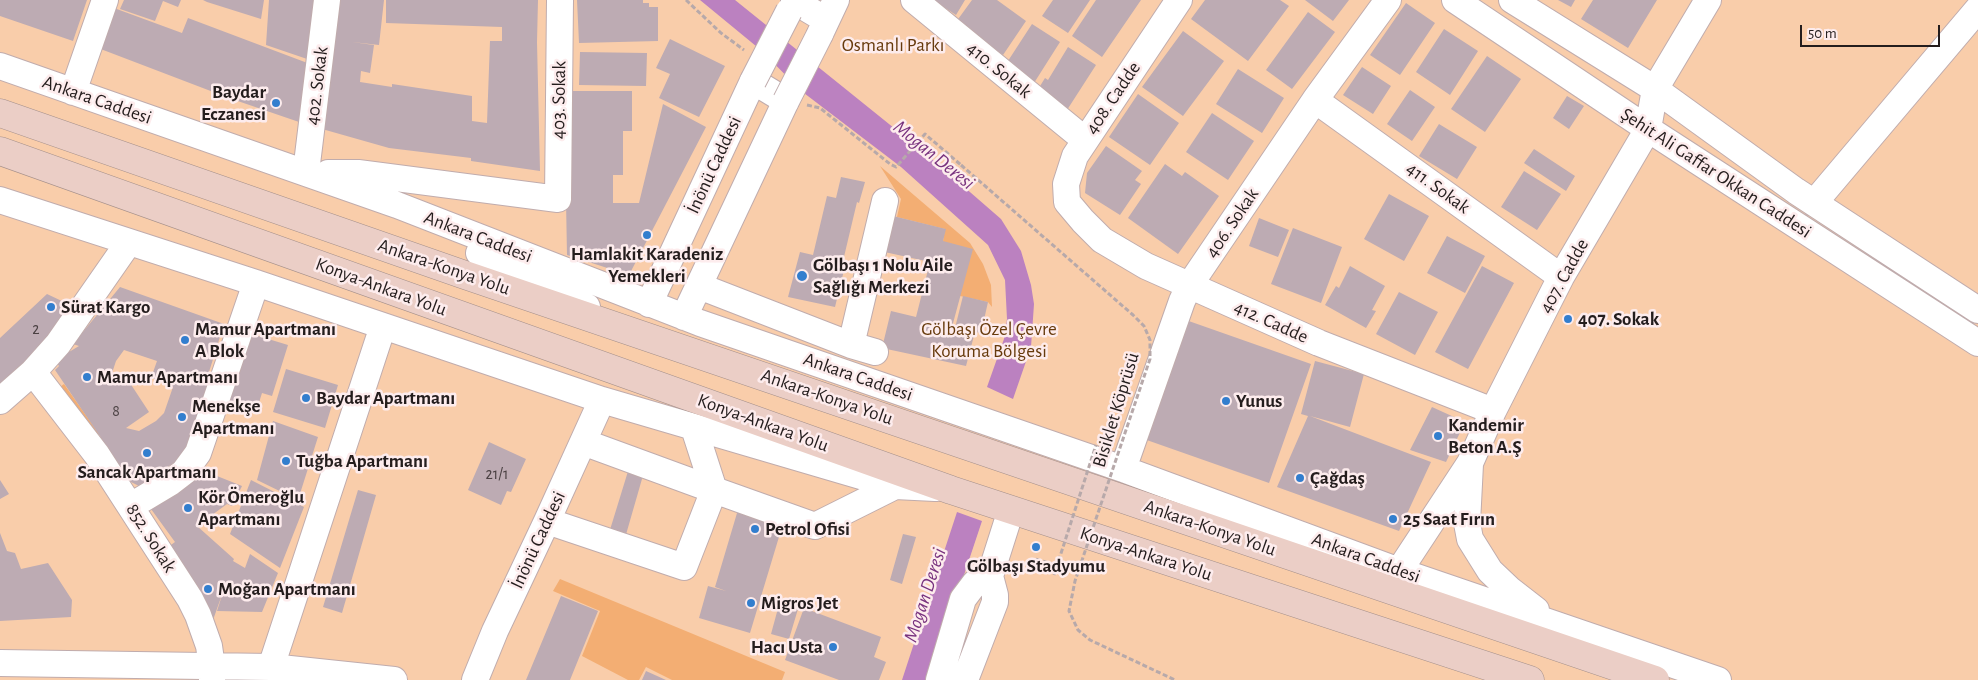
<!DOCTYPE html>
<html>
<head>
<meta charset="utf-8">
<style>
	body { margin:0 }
	#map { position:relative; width:1978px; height:680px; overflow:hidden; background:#fdeced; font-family:"Alegreya Sans",sans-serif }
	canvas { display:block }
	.scale { position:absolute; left:1800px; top:25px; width:140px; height:22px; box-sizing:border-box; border:2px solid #241d1d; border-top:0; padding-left:6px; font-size:15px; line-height:18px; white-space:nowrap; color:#241d1d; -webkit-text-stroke:4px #fdeced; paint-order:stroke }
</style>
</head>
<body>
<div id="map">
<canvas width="1978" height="680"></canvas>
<div class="scale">50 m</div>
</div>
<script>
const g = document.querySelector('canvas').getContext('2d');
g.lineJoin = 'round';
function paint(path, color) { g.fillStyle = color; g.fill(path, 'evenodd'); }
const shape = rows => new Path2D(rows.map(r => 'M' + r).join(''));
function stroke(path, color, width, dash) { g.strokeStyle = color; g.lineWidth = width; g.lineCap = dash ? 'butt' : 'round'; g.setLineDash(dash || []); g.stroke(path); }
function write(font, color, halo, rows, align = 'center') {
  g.font = font + ' "Alegreya Sans",sans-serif'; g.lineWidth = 5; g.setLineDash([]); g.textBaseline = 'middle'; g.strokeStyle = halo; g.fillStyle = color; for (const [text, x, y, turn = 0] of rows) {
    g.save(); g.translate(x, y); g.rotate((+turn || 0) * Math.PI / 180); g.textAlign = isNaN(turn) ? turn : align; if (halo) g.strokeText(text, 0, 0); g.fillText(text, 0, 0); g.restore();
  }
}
const green = shape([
	[0,0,1978,0,1978,680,0,680]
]);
const forest = shape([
	[880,166,970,243,983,264,991,285,992,307,988,302,960,296,943,241,945,229,897,217,901,199],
	[64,384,99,434,95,436,60,387],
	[560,579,785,672,782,680,672,680,646,667,639,680,628,680,582,656,600,611,553,591]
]);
const water = shape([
	[700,0,735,0,925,153,1001,219,1021,251,1031,285,1034,304,1031,347,1013,399,987,387,1004,339,1007,319,1005,280,988,245,901,167,800,90,762,51],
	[957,512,982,521,929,680,902,680]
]);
const building = shape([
	[0,0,87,0,73,41,0,16],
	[124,0,181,0,178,7,163,1,155,21,120,9],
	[203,0,264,0,261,19,207,2],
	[269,0,315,0,310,60,266,45],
	[331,0,384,0,379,45,352,42,374,45,370,73,361,71,360,82,392,87,392,84,472,96,472,121,487,123,490,41,502,41,502,27,386,23,386,0,538,0,537,42,540,171,471,161,471,158,389,148,315,127],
	[577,0,643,0,643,3,649,3,649,7,658,7,658,41,579,43],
	[933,0,965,0,956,15],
	[972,0,997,0,1026,21,1003,55,956,22],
	[1053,0,1090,0,1068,33,1042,16],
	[1096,0,1141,0,1102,57,1072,36],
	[1205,0,1280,0,1289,6,1248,61,1191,19],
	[1305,0,1349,0,1333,21],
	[1558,0,1575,0,1571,7],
	[1593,0,1657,0,1628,48,1581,19],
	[1406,3,1435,23,1400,75,1370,55],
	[114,8,182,33,188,18,318,67,299,122,229,98,98,48],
	[1308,12,1335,32,1292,89,1266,70],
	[1032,24,1060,42,1034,83,1006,64],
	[1444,29,1478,51,1450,95,1416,72],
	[1183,31,1224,61,1183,116,1142,87],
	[670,39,725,66,699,117,659,98,670,74,656,68],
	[1068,47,1096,65,1067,110,1037,91,1045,78,1048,80],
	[580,52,647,53,646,86,579,85],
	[1487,56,1521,79,1485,132,1451,109],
	[1362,67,1391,86,1373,114,1343,95],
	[1238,69,1284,98,1262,133,1216,104],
	[1410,90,1435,107,1412,141,1387,124],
	[564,91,632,91,632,131,623,131,623,175,613,175,613,203,639,203,663,104,706,127,629,275,567,255],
	[1138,94,1179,123,1150,165,1109,137],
	[1567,96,1584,106,1569,129,1553,118],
	[1212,113,1254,141,1228,180,1186,152],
	[1439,124,1477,147,1457,179,1419,156],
	[1106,146,1142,171,1135,180,1141,184,1120,215,1085,193,1087,173],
	[1534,149,1575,176,1566,191,1524,163],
	[1165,164,1182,176,1185,172,1219,196,1178,254,1128,218],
	[1524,171,1561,194,1537,230,1501,207],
	[841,177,865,182,859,203,857,202,843,261,846,262,835,307,788,297,800,252,813,255,827,196,836,198],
	[1389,194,1429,216,1404,261,1364,239],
	[889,215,946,229,943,241,973,249,952,327,955,328,963,296,988,302,981,333,975,332,966,366,882,348,891,311,916,317,930,262,880,251],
	[1259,218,1289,230,1278,257,1249,246],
	[1293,228,1342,247,1321,303,1271,284],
	[1447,236,1485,256,1465,293,1427,273],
	[1350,266,1385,286,1372,310,1376,311,1366,328,1325,305,1336,286,1339,288],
	[1482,266,1514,283,1468,369,1435,352],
	[120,287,224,324,209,372,214,381,184,456,139,486,131,482,55,370,59,366,57,363,64,355,79,346,73,344],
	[124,350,157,361,151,378,173,387,164,413,156,421,139,431,126,428,149,412,128,380,120,385,112,373,116,361],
	[1399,292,1438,312,1415,355,1376,334],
	[47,294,66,303,70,319,0,390,0,338],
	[1183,319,1311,364,1269,483,1141,438],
	[242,331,288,345,272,396,262,393,256,412,228,403],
	[1315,361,1364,374,1350,427,1310,416,1431,462,1399,531,1277,487,1308,416,1301,414],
	[286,369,338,385,325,428,273,412],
	[1432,407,1465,422,1446,462,1410,450],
	[273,421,318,437,298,500,257,480],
	[489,442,526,459,511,492,507,491,501,505,468,490],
	[629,468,644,472,625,538,609,533],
	[204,471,209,479,212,474,242,486,232,506,227,504,197,526,234,559,233,561,245,568,250,554,278,573,262,612,217,611,224,589,213,620,164,550,175,542,151,509],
	[0,480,9,494,0,499],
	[251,480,304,507,280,568,230,534],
	[358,490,376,495,342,613,323,607],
	[740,503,785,517,750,633,699,618,708,586,726,591,715,587],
	[0,533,7,551,15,553,21,569,48,563,72,600,71,617,0,621],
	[903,534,916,537,902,584,890,580],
	[561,596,598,611,570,680,526,680],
	[780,601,798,609,789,639,771,634],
	[804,608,881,637,874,657,886,662,879,680,839,680,785,660],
	[646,671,666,680,642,680]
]);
const path = shape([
	[686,0,721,33,744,50],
	[807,105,820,108,890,164,896,167,925,134,961,165],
	[1056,570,1033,564,1035,559,1064,567]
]);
const minor = shape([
	[914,0,1085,140],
	[1179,0,1075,156,1066,184,1067,202,1083,221,1102,240,1146,266,1319,343,1493,411],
	[1455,0,1648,129,1978,343],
	[1512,0,1655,89,1796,191,1978,310],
	[794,1,826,20],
	[820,34,836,0],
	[0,66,397,205,700,323,1123,469,1399,571,1718,680],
	[73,92,105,0],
	[1315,100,1561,277],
	[306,172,327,0],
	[328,173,358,173,558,199,560,0],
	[0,200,256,283,602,400,895,486,935,488],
	[1814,203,1978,9],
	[479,253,587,307],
	[699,286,851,345,875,352],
	[649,304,753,81,786,101,684,317],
	[851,345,885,201],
	[33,372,97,455,190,599,198,615,209,646,212,667,212,680],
	[0,401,33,372,58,344,129,242],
	[694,428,714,490,815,526,895,486],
	[1470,464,1467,523,1470,539,1490,571,1509,589,1536,610],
	[1123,469,1182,301,1189,286,1315,100,1388,0],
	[131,506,171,482,184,472,198,453,256,283],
	[547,521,684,567,714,490,583,442],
	[1399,571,1470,463,1493,411,1561,277,1648,129,1655,89,1708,0],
	[0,663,271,667,394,680],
	[271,667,383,326],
	[475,680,495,631,547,521,602,400],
	[939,680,963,599,975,583,990,576],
	[965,680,995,602,995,595,990,576,1011,510]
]);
const highway = shape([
	[0,113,462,274,1655,680],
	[0,151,951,490,1530,680]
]);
const pathBridge = shape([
	[961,165,1133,315,1144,326,1150,340,1150,359,1075,581,1069,611,1078,630,1090,640,1175,680],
	[1054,575,1096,445]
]);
const minorBridge = shape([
	[753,81,789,11],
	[786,101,820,34]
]);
const markers = [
	[276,103,5,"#327ece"],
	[647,235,5,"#327ece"],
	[802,276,6,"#327ece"],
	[51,307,5,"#327ece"],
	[1568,319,5,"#327ece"],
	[185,340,5,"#327ece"],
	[87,377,5,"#327ece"],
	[306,398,5,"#327ece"],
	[1226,401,5,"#327ece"],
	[182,417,5,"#327ece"],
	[1438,436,5,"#327ece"],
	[147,453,5,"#327ece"],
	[286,461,5,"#327ece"],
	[1300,478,5,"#327ece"],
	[188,508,5,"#327ece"],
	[1393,519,5,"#327ece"],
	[755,529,5,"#327ece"],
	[1036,547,5,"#327ece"],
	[208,589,5,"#327ece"],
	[751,603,5,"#327ece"],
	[833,647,5,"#327ece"]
];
const numberNames = [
	["2",36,329],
	["8",116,411],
	["21/1",497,474]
];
const parkNames = [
	["Osmanlı Parkı",893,45],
	["Gölbaşı Özel Çevre",989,329],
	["Koruma Bölgesi",989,351]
];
const streetNames = [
	["410. Sokak",999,70,39],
	["402. Sokak",317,86,-83],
	["408. Cadde",1113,98,-56],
	["Ankara Caddesi",97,100,19],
	["403. Sokak",559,100,-89],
	["İnönü Caddesi",714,165,-65],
	["Şehit Ali Gaffar Okkan Caddesi",1716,173,33],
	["411. Sokak",1438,188,36],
	["406. Sokak",1232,223,-56],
	["Ankara Caddesi",478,237,21],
	["Ankara-Konya Yolu",444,267,19],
	["407. Cadde",1564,276,-61],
	["Konya-Ankara Yolu",381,287,20],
	["412. Cadde",1271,322,24],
	["Ankara Caddesi",858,377,19],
	["Ankara-Konya Yolu",827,397,19],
	["Bisiklet Köprüsü",1116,410,-73],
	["Konya-Ankara Yolu",763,423,20],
	["Ankara-Konya Yolu",1210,528,19],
	["852. Sokak",151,538,58],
	["İnönü Caddesi",538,540,-65],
	["Konya-Ankara Yolu",1146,554,18],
	["Ankara Caddesi",1366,558,20]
];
const poiNames = [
	["Baydar",266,92,"right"],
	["Eczanesi",266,114,"right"],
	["Hamlakit Karadeniz",647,254,"center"],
	["Yemekleri",647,276,"center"],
	["Gölbaşı 1 Nolu Aile",813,265],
	["Sağlığı Merkezi",813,287],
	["Sürat Kargo",61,307],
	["407. Sokak",1578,319],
	["Mamur Apartmanı",195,329],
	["A Blok",195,351],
	["Mamur Apartmanı",97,377],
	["Baydar Apartmanı",316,398],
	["Yunus",1236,401],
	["Menekşe",192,406],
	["Apartmanı",192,428],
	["Kandemir",1448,425],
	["Beton A.Ş",1448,447],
	["Tuğba Apartmanı",296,461],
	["Sancak Apartmanı",147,472,"center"],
	["Çağdaş",1310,478],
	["Kör Ömeroğlu",198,497],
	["Apartmanı",198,519],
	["25 Saat Fırın",1403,519],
	["Petrol Ofisi",765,529],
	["Gölbaşı Stadyumu",1036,566,"center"],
	["Moğan Apartmanı",218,589],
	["Migros Jet",761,603],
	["Hacı Usta",823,647,"right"]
];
const waterNames = [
	["Mogan Deresi",934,155,39],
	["Mogan Deresi",925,595,-72]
];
paint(green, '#f9cdaa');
paint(forest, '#f3ae73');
paint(water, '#bb81c0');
paint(building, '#bdabb3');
stroke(minor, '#c0acad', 28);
stroke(highway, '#a5908b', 29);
stroke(path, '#b7a9aa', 3, [5, 2.5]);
stroke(minor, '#fff', 26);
stroke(highway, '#ebcec6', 28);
stroke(minorBridge, '#c0acad', 28, []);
stroke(pathBridge, '#b7a9aa', 3, [5, 2.5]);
stroke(minorBridge, '#fff', 26);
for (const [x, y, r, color] of markers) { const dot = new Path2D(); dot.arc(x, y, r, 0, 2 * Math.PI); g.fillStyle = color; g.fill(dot); stroke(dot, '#fdeced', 2); }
write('16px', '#4a4042', null, numberNames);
write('19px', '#673a0c', '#fdeced', parkNames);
write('19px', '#241d1d', '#fdeced', streetNames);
write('bold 19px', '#241d1d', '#fdeced', poiNames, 'left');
write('italic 20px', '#78327e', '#fdeced', waterNames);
</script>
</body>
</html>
